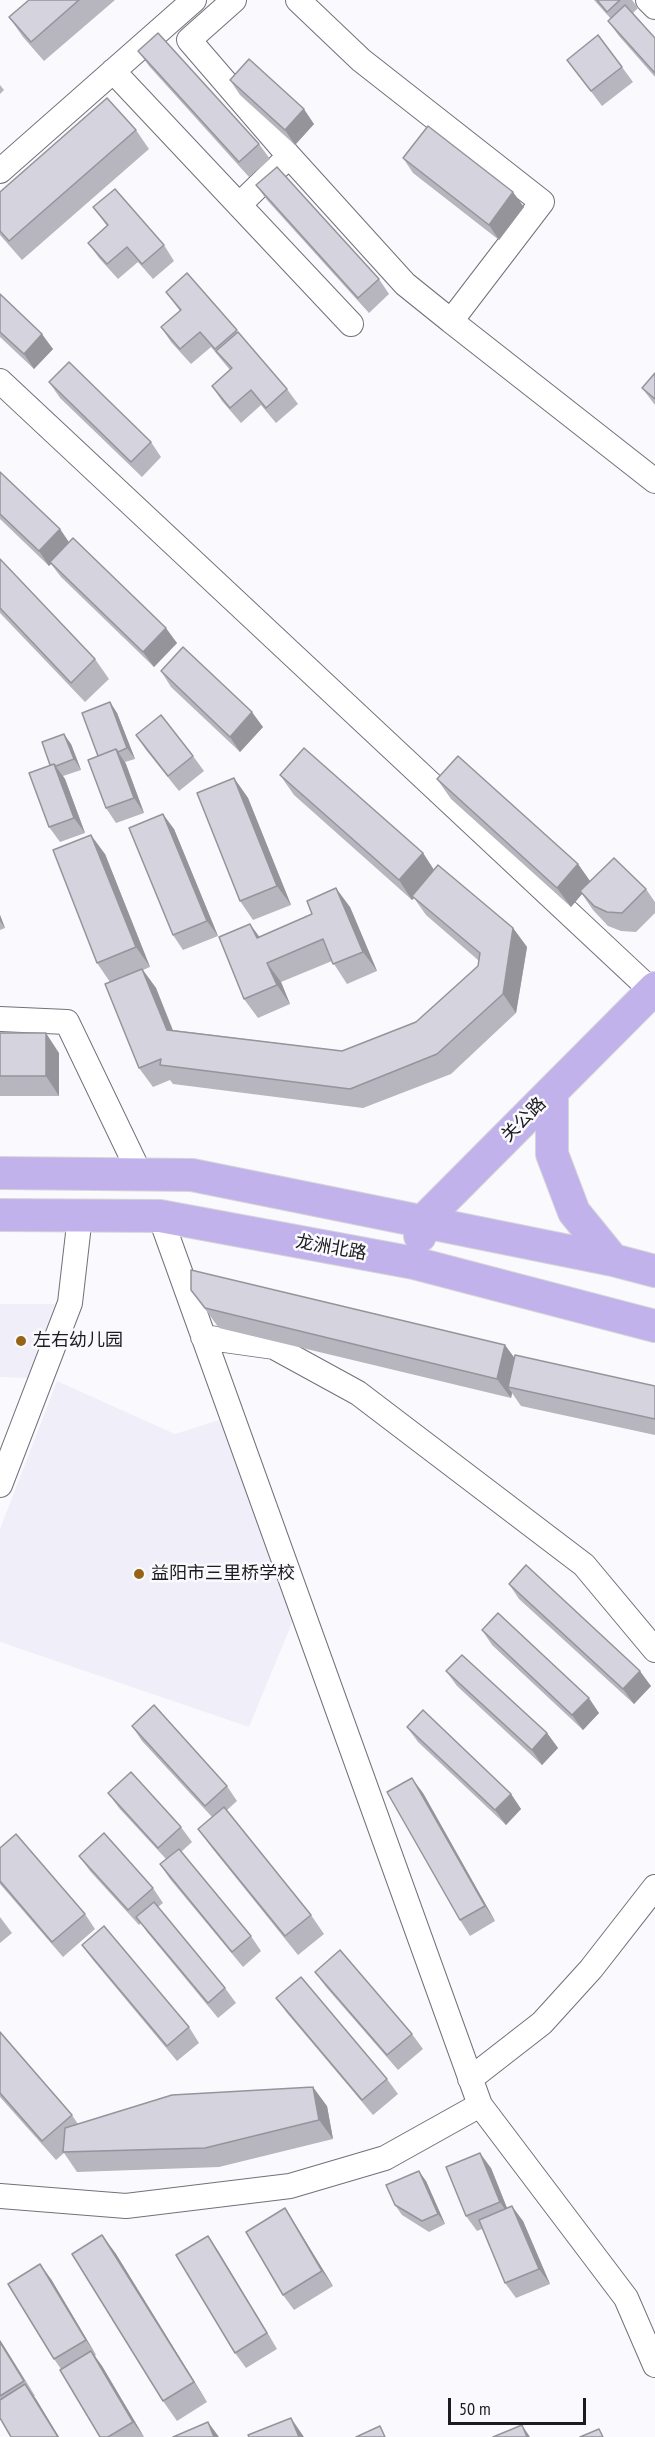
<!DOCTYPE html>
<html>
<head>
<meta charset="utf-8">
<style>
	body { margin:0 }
	#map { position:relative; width:655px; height:2437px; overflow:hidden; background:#fafafe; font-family:"PT Sans Narrow",sans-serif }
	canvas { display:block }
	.scale { position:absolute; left:448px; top:2398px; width:138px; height:27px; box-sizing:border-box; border:3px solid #1c1b1f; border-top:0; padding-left:8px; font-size:18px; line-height:21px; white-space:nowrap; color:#1c1b1f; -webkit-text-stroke:4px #fafafe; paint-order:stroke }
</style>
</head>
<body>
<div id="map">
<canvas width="655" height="2437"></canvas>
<div class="scale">50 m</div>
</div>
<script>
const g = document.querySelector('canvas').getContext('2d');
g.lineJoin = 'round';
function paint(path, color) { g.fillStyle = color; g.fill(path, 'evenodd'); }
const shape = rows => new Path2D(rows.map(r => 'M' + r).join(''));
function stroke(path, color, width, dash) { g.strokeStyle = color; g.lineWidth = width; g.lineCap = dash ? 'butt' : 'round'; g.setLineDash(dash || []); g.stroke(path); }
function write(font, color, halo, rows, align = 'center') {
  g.font = font + ' "PT Sans Narrow","Noto Sans SC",sans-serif'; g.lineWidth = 5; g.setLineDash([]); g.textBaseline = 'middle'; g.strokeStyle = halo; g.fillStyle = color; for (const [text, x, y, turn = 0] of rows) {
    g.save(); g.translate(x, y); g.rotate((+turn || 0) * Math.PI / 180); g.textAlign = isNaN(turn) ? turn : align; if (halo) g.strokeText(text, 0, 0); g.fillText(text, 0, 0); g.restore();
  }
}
const built = shape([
	[0,1304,55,1304,28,1378,0,1377],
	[57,1381,175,1434,219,1420,294,1618,249,1727,0,1642,0,1529]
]);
const minor = shape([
	[234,0,189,40,289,156,405,284,451,321,542,202,361,60,298,0],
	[648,0,655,7],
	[113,71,351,324],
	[0,171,194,0],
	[239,205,280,165],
	[451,321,655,481],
	[0,381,652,991],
	[0,1019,67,1022,140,1174],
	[160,1216,480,2105,626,2298,655,2365],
	[203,1337,274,1347,358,1393,584,1565,655,1650],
	[0,1485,70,1303,80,1216],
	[470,2079,542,2023,591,1969,655,1887],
	[0,2196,126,2206,290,2186,385,2158,480,2105]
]);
const major = shape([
	[552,1092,552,1154,574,1212,613,1260],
	[0,1173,192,1175,613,1260,655,1271],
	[0,1215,160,1216,414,1263,655,1326],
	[420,1236,423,1221,655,988]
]);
const wall = shape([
	[29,0,115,0,44,61,23,37,9,17],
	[594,0,632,0,638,8,633,13,655,38,655,77,619,36,608,21,611,19],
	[138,51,259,144,270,159,249,177,149,66],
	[567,60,622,67,633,82,602,106],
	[230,80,314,124,295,145,240,95],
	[0,85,4,90,0,94],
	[136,130,149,149,22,260,0,235,0,192],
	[403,158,524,207,499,240,413,173],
	[256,185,379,279,389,294,369,313,267,200],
	[93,207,164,245,174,261,153,279,138,262,118,279,99,258,88,243,107,226],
	[187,273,287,389,298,404,276,423,261,405,241,423,222,401,212,386,230,370,211,347,191,364,171,342,161,327,180,311,166,292],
	[0,294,53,349,34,369,0,337],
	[655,373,655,405,642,388],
	[49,382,151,442,161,457,142,477,60,398],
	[0,472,60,529,69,542,177,643,154,667,61,577,51,564,49,566,0,519],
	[0,559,95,659,109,679,85,702,0,613],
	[161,671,263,727,240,752,171,687],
	[110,702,117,713,135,759,125,762,144,813,116,823,106,808,98,756],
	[136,735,193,756,204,771,179,791,146,750],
	[71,744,81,770,63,776,65,779,85,833,60,842,49,827,50,765],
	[280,775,423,853,434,870,513,928,527,947,516,1013,451,1074,363,1108,173,1084,170,1080,153,1087,139,1068,110,982,97,963,105,854,150,967,143,970,156,988,173,1030,342,1051,416,1022,478,966,478,960,426,915,414,898,412,900,294,795],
	[234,778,248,798,291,905,253,920,240,901],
	[437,779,578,864,590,881,646,889,655,902,655,913,636,932,621,931,608,926,593,910,582,894,571,907,451,799],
	[174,829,218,936,183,950,173,935],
	[350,907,377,971,347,984,332,961,281,982,290,1004,258,1018,244,999,260,937],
	[0,915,5,928,0,930],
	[0,1033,59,1053,59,1096,0,1096],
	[191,1290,505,1345,514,1358,655,1386,655,1435,521,1406,512,1393,511,1398,219,1328],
	[509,1584,651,1686,634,1704,519,1599],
	[482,1630,599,1713,583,1730,492,1645],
	[446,1671,547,1733,558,1748,542,1765,457,1686],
	[132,1726,227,1786,237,1801,227,1810,311,1915,324,1934,298,1955,212,1848,198,1829,212,1817,142,1741],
	[407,1727,511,1794,521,1809,506,1825,418,1742],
	[108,1793,181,1827,192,1842,181,1852,251,1936,261,1951,243,1967,170,1879,160,1864,166,1859,119,1808],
	[423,1793,495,1921,470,1936,460,1920],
	[0,1848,85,1914,95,1929,63,1957,0,1884],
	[79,1856,153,1888,163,1903,158,1907,225,1988,236,2003,218,2018,147,1932,141,1923,139,1925,90,1871],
	[0,1917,12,1933,0,1943],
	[82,1945,189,2027,199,2043,177,2061,93,1960],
	[315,1972,412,2034,423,2049,398,2070,326,1987],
	[276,1998,387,2079,398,2094,373,2115,287,2013],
	[0,2032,72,2115,78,2124,327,2106,333,2139,219,2167,77,2172,64,2153,56,2160,0,2097],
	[491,2168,507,2208,523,2221,550,2284,516,2298,505,2283,482,2229,477,2231,466,2216],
	[426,2181,445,2224,429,2232,402,2215,395,2205],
	[285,2208,295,2224,333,2286,294,2310,283,2295],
	[102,2235,116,2254,207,2402,177,2421,163,2401],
	[208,2236,218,2251,277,2349,246,2368,235,2353],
	[51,2279,96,2355,95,2356,102,2366,144,2437,100,2437,61,2369,54,2359],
	[0,2340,35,2396,34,2396,59,2437,11,2437,0,2418]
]);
const shadedWall = shape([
	[304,109,314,124,295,145,285,130],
	[513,192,524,207,499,240,489,225],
	[42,334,53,349,34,369,24,354],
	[60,529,70,544,49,566,39,551],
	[166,628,177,643,154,667,143,652],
	[110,702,117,713,135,759,127,748],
	[252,712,263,727,240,752,230,737],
	[64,734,71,744,81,770,74,759],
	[116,749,126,764,144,813,134,798],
	[54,764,65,779,85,833,74,818],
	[234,778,248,798,291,905,277,886],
	[163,814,174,829,218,936,207,921],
	[91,835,105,854,150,967,136,947],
	[423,853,436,873,412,896,414,898,412,900,399,880],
	[578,864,592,884,580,891,582,894,571,907,557,888],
	[336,888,350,907,377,971,363,952],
	[0,915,5,928,0,921],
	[250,924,264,943,257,938],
	[513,928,527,947,516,1013,503,994],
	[267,963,281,982,290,1004,277,985],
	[142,969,156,988,180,1049,167,1030],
	[46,1033,59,1053,59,1096,46,1076],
	[505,1345,519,1364,508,1387,512,1393,511,1398,497,1379],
	[640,1671,651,1686,634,1704,623,1689],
	[589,1698,599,1713,583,1730,572,1715],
	[547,1733,558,1748,542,1765,532,1750],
	[412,1778,423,1793,495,1921,485,1906],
	[511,1794,521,1809,506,1825,495,1810],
	[313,2087,327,2106,333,2139,319,2120],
	[480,2153,491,2168,511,2218,500,2202],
	[419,2171,426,2181,445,2224,438,2214],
	[512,2206,523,2221,550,2284,539,2269],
	[285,2208,295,2224,333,2286,322,2271],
	[102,2235,116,2254,207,2402,194,2382],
	[208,2236,218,2251,277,2349,267,2333],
	[40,2264,51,2279,96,2355,86,2340],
	[0,2340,35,2396,0,2342],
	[91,2351,102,2366,144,2437,133,2422],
	[25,2384,36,2399,59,2437,58,2437],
	[291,2418,304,2437,299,2437],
	[208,2422,219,2437,214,2437],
	[522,2425,530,2437,527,2437]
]);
const building = shape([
	[29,0,79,0,31,42,9,17,29,0],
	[597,0,620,0,607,12,597,0],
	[625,5,655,38,655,73,608,21,625,5],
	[158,33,259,144,239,162,138,51,158,33],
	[598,35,622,67,591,91,567,60,598,35],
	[249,59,304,109,285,130,230,80,249,59],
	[107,98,136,130,9,241,0,231,0,192,107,98],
	[428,126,513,192,489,225,403,158,428,126],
	[277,167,379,279,358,298,256,185,277,167],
	[115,189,164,245,142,264,127,247,107,264,88,243,108,225,93,207,115,189],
	[187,273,237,330,215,349,200,332,180,349,161,327,181,310,166,292,187,273],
	[0,294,42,334,24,354,0,332,0,294],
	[238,332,287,389,266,408,251,390,230,408,212,386,232,368,216,351,238,332],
	[69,362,151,442,131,462,49,382,69,362],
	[655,373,655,399,642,388,655,373],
	[0,472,60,529,39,551,0,514,0,472],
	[73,538,166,628,143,652,50,562,73,538],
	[0,559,95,659,71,683,0,608,0,559],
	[183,647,252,712,230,737,161,671,183,647],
	[110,702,127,748,118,752,116,749,98,756,82,713,110,702],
	[161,715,193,756,168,776,136,735,161,715],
	[64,734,74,759,56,766,54,764,50,765,42,742,64,734],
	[304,748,423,853,399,880,280,775,304,748],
	[116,749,134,798,106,808,88,760,116,749],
	[458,756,578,864,557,888,437,779,458,756],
	[54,764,74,818,49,827,29,773,54,764],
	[234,778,277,886,240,901,197,793,234,778],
	[163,814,207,921,173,935,129,828,163,814],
	[91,835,136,947,97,963,53,850,91,835],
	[614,858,646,889,622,913,607,912,594,906,580,891,614,858],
	[438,865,513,928,503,994,437,1054,350,1089,160,1065,161,1059,139,1068,105,984,142,969,167,1030,342,1051,416,1022,478,966,480,953,412,896,438,865],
	[336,888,363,952,333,964,323,939,267,963,277,985,244,999,219,937,250,924,257,938,312,914,307,901,336,888],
	[0,1033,46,1033,46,1076,0,1076,0,1033],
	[191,1270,505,1345,497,1379,205,1308,191,1290,191,1270],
	[515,1355,655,1386,655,1419,508,1387,515,1355],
	[526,1565,640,1671,623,1689,509,1584,526,1565],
	[498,1613,589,1698,572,1715,482,1630,498,1613],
	[462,1655,547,1733,532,1750,446,1671,462,1655],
	[154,1705,227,1786,205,1806,132,1726,154,1705],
	[423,1710,511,1794,495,1810,407,1727,423,1710],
	[131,1772,181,1827,158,1848,108,1793,131,1772],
	[412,1778,485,1906,460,1920,387,1792,412,1778],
	[224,1807,311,1915,285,1936,198,1829,224,1807],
	[104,1833,153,1888,128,1910,79,1856,104,1833],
	[16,1834,85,1914,52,1942,0,1881,0,1848,16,1834],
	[179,1849,251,1936,232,1952,160,1864,179,1849],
	[154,1902,225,1988,208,2003,136,1917,154,1902],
	[104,1926,189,2027,167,2046,82,1945,104,1926],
	[340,1950,412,2034,387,2055,315,1972,340,1950],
	[301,1977,387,2079,362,2100,276,1998,301,1977],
	[0,2032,72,2115,42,2141,0,2093,0,2032],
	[313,2087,319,2120,205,2148,63,2152,65,2128,172,2095,313,2087],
	[480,2153,500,2202,466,2216,446,2167,480,2153],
	[419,2171,438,2214,422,2221,395,2205,386,2185,419,2171],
	[512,2206,539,2269,505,2283,479,2220,512,2206],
	[285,2208,322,2271,283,2295,246,2232,285,2208],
	[102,2235,194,2382,163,2401,72,2254,102,2235],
	[208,2236,267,2333,235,2353,176,2255,208,2236],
	[40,2264,86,2340,54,2359,8,2284,40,2264],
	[0,2342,24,2381,0,2396,0,2342],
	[91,2351,133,2422,108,2437,100,2437,60,2370,91,2351],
	[25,2384,58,2437,11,2437,0,2418,0,2400,25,2384],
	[291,2418,299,2437,249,2437,248,2435,291,2418],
	[208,2422,214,2437,173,2437,208,2422],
	[522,2425,527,2437,493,2437,522,2425],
	[380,2426,385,2437,356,2437,380,2426],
	[599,2429,603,2437,580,2437,599,2429]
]);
const markers = [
	[21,1341,6,"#956515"],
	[139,1574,6,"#956515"]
];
const streetNames = [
	["关公路",524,1120,-45],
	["龙洲北路",331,1248,10]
];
const poiNames = [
	["左右幼儿园",33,1341],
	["益阳市三里桥学校",151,1574]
];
paint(built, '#f0eef9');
stroke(minor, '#727079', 26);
stroke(major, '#d6d6d7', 34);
stroke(minor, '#fff', 24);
stroke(major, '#c2b2ec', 32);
paint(wall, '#b7b5be');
paint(shadedWall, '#95949b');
paint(building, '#d5d3dd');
stroke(building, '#95949b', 1.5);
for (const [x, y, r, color] of markers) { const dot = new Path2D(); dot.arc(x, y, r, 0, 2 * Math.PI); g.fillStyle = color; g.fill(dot); stroke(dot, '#fafafe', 2); }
write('18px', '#1c1b1f', '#fafafe', streetNames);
write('18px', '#1c1b1f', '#fafafe', poiNames, 'left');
</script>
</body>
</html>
